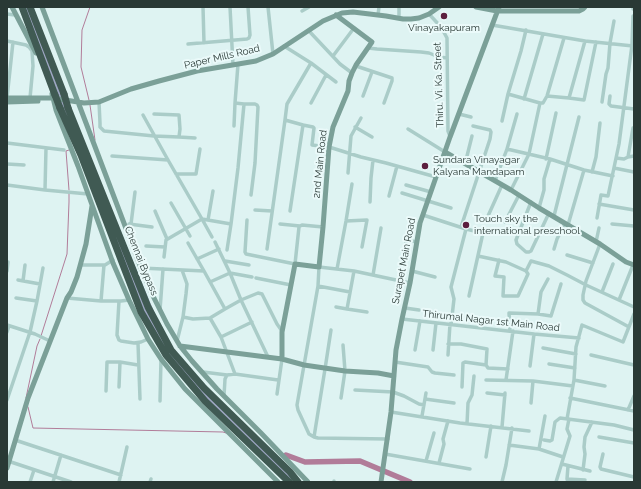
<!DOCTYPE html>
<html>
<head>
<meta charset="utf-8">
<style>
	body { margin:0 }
	#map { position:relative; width:641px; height:489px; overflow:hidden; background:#def3f2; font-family:Raleway,sans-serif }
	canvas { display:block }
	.frame { position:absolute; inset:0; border:8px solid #293935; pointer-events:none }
</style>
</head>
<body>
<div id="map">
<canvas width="641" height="489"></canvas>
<div class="frame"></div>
</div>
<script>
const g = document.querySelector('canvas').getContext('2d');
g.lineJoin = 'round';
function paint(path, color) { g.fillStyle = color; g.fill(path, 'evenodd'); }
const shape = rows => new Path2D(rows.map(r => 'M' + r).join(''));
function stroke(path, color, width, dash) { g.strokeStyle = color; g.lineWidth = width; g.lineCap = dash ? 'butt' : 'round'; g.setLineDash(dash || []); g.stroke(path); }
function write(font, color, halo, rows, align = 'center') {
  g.font = font + ' Raleway,sans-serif'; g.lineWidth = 4; g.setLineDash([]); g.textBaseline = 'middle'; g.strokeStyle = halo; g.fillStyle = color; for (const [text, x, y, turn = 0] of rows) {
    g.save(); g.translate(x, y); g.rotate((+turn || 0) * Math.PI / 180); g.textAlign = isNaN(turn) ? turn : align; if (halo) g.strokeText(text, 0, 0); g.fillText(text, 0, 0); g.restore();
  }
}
const green = shape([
	[25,7,27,7,170,350,295,482,291,482,206,399,167,356,144,314,63,109]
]);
const stream = shape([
	[89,100,81,67,82,30,90,7],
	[90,105,95,140],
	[69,190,66,151,69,150],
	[41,336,67,254,69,202,69,193],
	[26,398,37,346,40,339],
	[28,407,33,428,223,432,226,433]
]);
const river = shape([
	[286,455,305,462,360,461,410,482]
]);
const street = shape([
	[203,7,204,43],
	[230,7,233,65],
	[268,7,273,54],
	[633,9,633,7],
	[302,11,309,7],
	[7,14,15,15],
	[429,14,441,27,447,38,448,131,450,136],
	[378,15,379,7],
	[399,18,399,7],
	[492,25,585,41,633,46],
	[309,31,340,64,352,73],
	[7,41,26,45,29,47,32,51,33,66,30,98],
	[585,41,569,98,584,100,596,42],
	[188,44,247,39,249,38,250,35,248,7],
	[284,46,311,63,336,82],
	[368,48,377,49,421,52,429,53,439,57,447,58],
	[333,56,354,28],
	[356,66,392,78,392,81,384,103],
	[508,94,540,103],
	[363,96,372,72],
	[547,96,569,98],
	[610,96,609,104,611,106,634,109],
	[7,98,13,42],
	[524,99,543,34],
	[99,102,100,123,100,127,104,131,154,136,179,137,180,129,179,115,154,114],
	[602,102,606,74,608,68,610,43,614,21],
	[235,103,238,64],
	[311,103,326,75],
	[244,104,255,104,257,105,258,107,255,163,251,195],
	[459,114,471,117],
	[143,115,168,160,202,219,231,224,238,168,244,104,235,103,234,126],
	[285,120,303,125,290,211],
	[502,121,508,94,521,51,526,30],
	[303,125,313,127,314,128,312,145,329,147,361,157,386,163,436,177],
	[355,127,372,137],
	[408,129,445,152],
	[179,137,195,138],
	[7,143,64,150],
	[507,149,550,159,584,170,613,176],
	[112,156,168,160],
	[628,157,634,156],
	[616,158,624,159,628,157,633,128],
	[546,159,556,113],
	[7,164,24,165],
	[465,164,472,136],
	[614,168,634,172],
	[592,172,596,157,600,123],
	[348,173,351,136,361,118],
	[176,174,196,174,200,149],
	[495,181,507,149,517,114],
	[7,185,45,190,88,194],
	[406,185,431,192],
	[45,190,46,148],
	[511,190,529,154,540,103,543,103,547,96,564,38],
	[402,193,451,208],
	[389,196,397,166],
	[370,202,371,178,373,160],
	[531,202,516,240,517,244,526,252,529,252,531,251,549,213],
	[171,203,190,236],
	[599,204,634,210],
	[539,208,544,190,544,179,550,159],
	[255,210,272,211],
	[155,211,167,239],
	[423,215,466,229,483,233,469,296],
	[488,216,502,185],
	[554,216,579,117],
	[597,218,601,195,608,196,619,144,632,45,633,16],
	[208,220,213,191],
	[247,220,245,252,246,254,295,264,299,227,300,226,302,225,323,227],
	[346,221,367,220,362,247],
	[505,222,519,195],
	[129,224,152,227],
	[131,224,135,192],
	[280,224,300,226],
	[612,224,634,226],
	[568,225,584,170],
	[461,227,490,139,491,132,490,130,473,126],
	[406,240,417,242],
	[215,242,230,273,241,300,225,309],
	[596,242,599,228],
	[188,243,204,271],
	[600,244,586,281,583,295,583,300,585,303,629,327],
	[146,246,165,247],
	[405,247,409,227],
	[267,249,285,120,287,104,311,63],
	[554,249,557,239,565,223],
	[227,250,231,224],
	[567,255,593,263],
	[478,256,506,262,526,271],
	[164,257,166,240,202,219,212,237],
	[197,259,219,249],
	[499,260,495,276,504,277,503,296,518,296,528,274,526,271,531,261,549,266,567,275,586,285,634,307],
	[225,261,249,265],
	[80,265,105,265,113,260],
	[141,268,204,271,225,309,210,318,193,319,183,317],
	[337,269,346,221,352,184],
	[7,271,8,262],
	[412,271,435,277],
	[373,275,381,228],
	[256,278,291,285],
	[18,280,40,284],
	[23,281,25,265],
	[210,282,230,273,252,277],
	[318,286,350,292],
	[602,292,613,264],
	[16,298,37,301],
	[67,298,101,301,121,301,129,300],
	[619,300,633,265],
	[101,301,104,265],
	[119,301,117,335,119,340,121,341,134,343,141,342,148,339],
	[336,307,347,309,354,271],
	[405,308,419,310],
	[347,309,367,312],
	[160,310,163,269],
	[538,314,551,316,561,284],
	[210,318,221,337,235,374],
	[402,319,534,334,579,338],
	[7,325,35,334,50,341],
	[451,325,454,299,451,287,466,229],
	[510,331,509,313,538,314,541,292,548,279],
	[7,332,9,326],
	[221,337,252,322],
	[177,341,183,317,186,294,187,284,182,270],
	[138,343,140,399],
	[448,344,461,344,487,349,486,365,465,362,463,363,462,387],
	[543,348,576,354],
	[415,350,420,321],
	[433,350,436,323],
	[448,355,450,324],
	[591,355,634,365],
	[268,357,241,300,258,293,262,294,277,324,282,331],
	[395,362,428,367,432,372,435,373,454,375],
	[549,364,575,368],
	[486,365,488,368,508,369],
	[530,366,534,334],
	[203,372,227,375],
	[486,380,533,381,573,386],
	[506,380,513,331],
	[574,380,605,386],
	[119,387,120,362],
	[355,390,393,392,404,396,419,404,424,405],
	[106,391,107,362,120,362,138,365],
	[487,393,505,395],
	[277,394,282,359],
	[224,396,225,379,227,375,235,374,278,380],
	[341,398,345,371,343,345],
	[570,398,634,411],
	[425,399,454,403],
	[7,400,30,332,37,301,43,268],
	[160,401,161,359],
	[531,403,533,381],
	[628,410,634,396],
	[391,412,460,423,529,431],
	[422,416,426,393],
	[567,419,574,380,576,347,582,325,623,342,634,314],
	[467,424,468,403,472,395,474,376],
	[502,427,505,393],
	[314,437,325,369,331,330],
	[599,437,634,443],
	[388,439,318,438,314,437,309,434,298,410,297,405,318,286,319,267,354,271,410,283],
	[15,440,121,475],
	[544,440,550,441,552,440,555,422,560,418,614,425,634,430],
	[509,445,539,449,563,457],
	[539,449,545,416],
	[385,454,470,469],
	[603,454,600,467,601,469,634,477],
	[486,457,491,426],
	[8,461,71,482],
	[426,461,434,433],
	[439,463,444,444,443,439,448,421],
	[562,464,590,471],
	[568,466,567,479,568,482],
	[583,470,585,454,584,447,585,437,592,422],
	[567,479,585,480],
	[30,482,34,470],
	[53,482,61,455],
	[119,482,127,447],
	[150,482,151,479],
	[334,482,334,481],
	[502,482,506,465,512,428],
	[556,482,570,436,567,429,569,419]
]);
const secondary = shape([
	[12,7,36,53],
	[42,7,141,268,153,296,167,324,180,346,192,361,217,389,261,433,308,482],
	[476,7,497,11,579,11,583,9,585,7],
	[52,94,56,110,78,166,113,263,129,300,148,339,161,359,185,389,278,482],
	[7,98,53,98,84,103,99,102,131,89,159,81,197,71,256,61,273,54,323,21,342,13,353,12,386,16,403,19,411,19,419,18,429,14,439,7],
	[7,102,38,101],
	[445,152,511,190,539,208,600,244,626,262,634,265],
	[180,346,282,359,304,365,345,371,378,373,394,376],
	[282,359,282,332,295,264,319,267,323,227,329,147,333,127,348,91,349,81,352,73,356,65,372,42,336,15],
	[7,468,28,398,67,298,71,292,77,277,86,244,92,206],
	[381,482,391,412,396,350,402,319,410,283,420,223,450,137,499,7]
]);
const highway = shape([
	[22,7,55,95],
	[30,7,64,94],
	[60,108,81,155,141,312,166,355,205,401,289,482],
	[68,108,148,307,171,350,204,388,290,472,298,482]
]);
const highwayBridge = shape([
	[64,94,68,108],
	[55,95,60,108]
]);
const markers = [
	[444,16,4,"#5c1e3e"],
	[425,166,4,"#5c1e3e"],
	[466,225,4,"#5c1e3e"]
];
const poiNames = [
	["Vinayakapuram",444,28,"center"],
	["Sundara Vinayagar",433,160],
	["Kalyana Mandapam",433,172],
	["Touch sky the",474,219],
	["international preschool",474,231]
];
const streetNames = [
	["Paper Mills Road",222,57,-13],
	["Thiru. Vi. Ka. Street",439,85,-92],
	["2nd Main Road",320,164,-84],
	["Chennai Bypass",141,261,68],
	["Surapet Main Road",404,261,-79],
	["Thirumal Nagar 1st Main Road",491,321,6]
];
paint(green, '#9ea7c3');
stroke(stream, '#b17c99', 1);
stroke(river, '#b17c99', 5.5);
stroke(street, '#aaccc8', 3.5);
stroke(secondary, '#7ba098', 5);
stroke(highway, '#405a53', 7);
stroke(highwayBridge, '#405a53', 7);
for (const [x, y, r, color] of markers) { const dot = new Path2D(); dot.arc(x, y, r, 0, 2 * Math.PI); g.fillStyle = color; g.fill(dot); stroke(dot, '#ebfafa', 1.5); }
write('10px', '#293935', '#ebfafa', poiNames, 'left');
write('10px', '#293935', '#ebfafa', streetNames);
</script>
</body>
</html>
